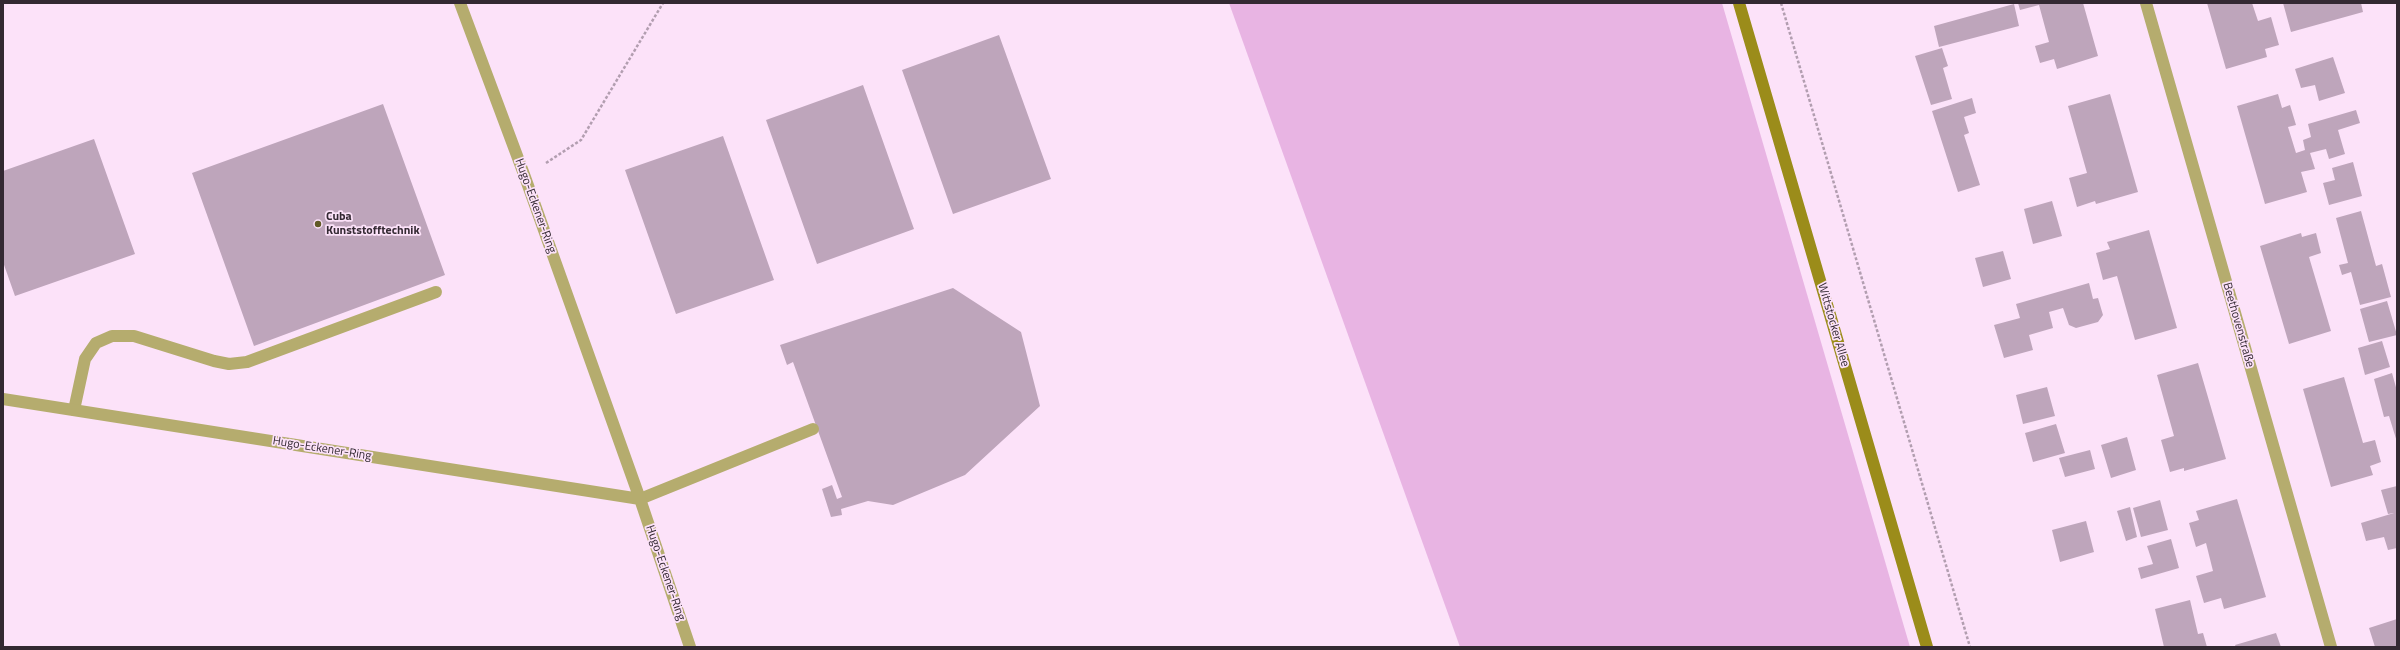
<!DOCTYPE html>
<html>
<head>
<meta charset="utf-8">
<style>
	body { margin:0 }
	#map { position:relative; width:2400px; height:650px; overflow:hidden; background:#fce2f9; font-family:"Titillium Web",sans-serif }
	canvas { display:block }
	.frame { position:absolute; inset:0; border:4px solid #332932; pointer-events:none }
</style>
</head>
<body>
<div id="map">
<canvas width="2400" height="650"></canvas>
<div class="frame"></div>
</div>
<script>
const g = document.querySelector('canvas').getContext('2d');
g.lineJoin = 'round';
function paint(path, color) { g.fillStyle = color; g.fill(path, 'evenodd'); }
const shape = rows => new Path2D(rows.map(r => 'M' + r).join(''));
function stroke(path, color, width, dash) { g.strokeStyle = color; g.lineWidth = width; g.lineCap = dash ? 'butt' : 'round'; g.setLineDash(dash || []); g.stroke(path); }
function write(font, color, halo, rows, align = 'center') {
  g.font = font + ' "Titillium Web",sans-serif'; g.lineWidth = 3.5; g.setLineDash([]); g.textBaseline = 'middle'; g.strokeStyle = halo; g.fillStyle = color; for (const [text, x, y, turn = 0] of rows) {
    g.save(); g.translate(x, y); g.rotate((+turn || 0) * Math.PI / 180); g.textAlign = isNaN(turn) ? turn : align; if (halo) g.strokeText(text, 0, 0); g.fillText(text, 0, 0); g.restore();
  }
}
const green = shape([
	[1229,3,1722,3,1910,647,1460,647]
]);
const building = shape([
	[2018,3,2083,3,2098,56,2057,69,2054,59,2040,63,2035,46,2049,42,2039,5,2020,10],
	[2207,3,2252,3,2258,21,2271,17,2279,45,2265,49,2267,57,2226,69],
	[2283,3,2361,3,2363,12,2291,32],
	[2014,4,2019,26,1939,47,1934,26],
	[999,35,1051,179,953,214,902,70],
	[1942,48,1948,66,1943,68,1952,99,1931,105,1915,56],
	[2333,57,2345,93,2319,101,2315,85,2301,88,2295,69],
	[863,85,914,229,817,264,766,120],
	[2110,94,2138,192,2096,204,2095,201,2077,207,2069,178,2087,173,2068,106],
	[2278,94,2282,108,2290,105,2296,125,2288,127,2296,153,2305,150,2303,140,2311,137,2308,124,2356,110,2360,123,2338,130,2345,154,2329,159,2326,149,2310,153,2315,169,2301,172,2307,192,2265,204,2237,106],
	[1972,98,1976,113,1964,117,1969,133,1964,135,1980,185,1958,192,1932,111],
	[383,104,445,275,254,346,192,173],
	[723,136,774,280,676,314,625,170],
	[94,139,135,254,15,296,3,262,3,171],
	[2353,162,2362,196,2329,205,2323,183,2335,180,2332,168],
	[2052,201,2062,236,2033,244,2024,209],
	[2361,211,2376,266,2382,264,2391,297,2360,305,2351,272,2342,275,2339,265,2348,263,2336,218],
	[2149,230,2177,328,2135,340,2117,276,2103,280,2096,253,2110,249,2107,242],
	[2301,233,2302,237,2316,233,2321,253,2309,257,2331,331,2289,344,2260,246],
	[2003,251,2011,279,1983,287,1975,258],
	[2089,283,2093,299,2098,298,2103,315,2098,322,2076,328,2069,325,2063,308,2049,312,2053,328,2029,335,2033,350,2004,358,1994,325,2020,318,2016,304],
	[953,288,1021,332,1040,406,965,475,893,505,868,501,841,509,842,515,831,517,822,489,832,485,837,499,842,497,793,362,787,365,780,345],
	[2387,301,2397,335,2369,342,2360,309],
	[2382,341,2390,367,2365,375,2358,348],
	[2198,363,2226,459,2184,471,2184,468,2170,472,2161,440,2174,436,2157,375],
	[2392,373,2397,391,2397,442,2389,416,2384,417,2374,379],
	[2344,377,2363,443,2375,440,2381,462,2370,466,2373,475,2331,487,2303,389],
	[2047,387,2055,416,2023,424,2016,395],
	[2056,424,2065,453,2033,462,2025,433],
	[2127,437,2136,470,2111,478,2101,445],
	[2090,450,2095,469,2065,477,2059,458],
	[2397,486,2397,548,2388,550,2384,537,2366,541,2361,523,2394,513,2388,514,2381,490],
	[2237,499,2266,597,2224,609,2221,598,2204,603,2196,576,2213,571,2206,543,2196,547,2189,523,2199,520,2196,511],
	[2160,500,2168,530,2141,537,2133,508],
	[2130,507,2137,537,2126,541,2117,511],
	[2086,521,2094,552,2060,562,2052,530],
	[2171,539,2179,568,2141,579,2138,568,2153,564,2147,546],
	[2190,600,2198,634,2203,633,2207,647,2164,647,2155,609],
	[2397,619,2397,647,2375,647,2369,628],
	[2276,633,2281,647,2236,647,2235,645]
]);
const path = shape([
	[1781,3,1970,647],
	[546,163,581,140,663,3]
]);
const lane = shape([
	[74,410,85,359,96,343,112,336,134,336,214,361,229,364,247,362,436,292],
	[640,499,813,429]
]);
const street = shape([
	[460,3,525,177,640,499,690,647],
	[2146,3,2331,647],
	[3,399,640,499]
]);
const secondary = shape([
	[1739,3,1927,647]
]);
const markers = [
	[318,224,4,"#615a26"]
];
const streetNames = [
	["Hugo-Eckener-Ring",535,206,70],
	["Wittstocker Allee",1833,325,74],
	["Beethovenstraße",2238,325,74],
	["Hugo-Eckener-Ring",322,449,9],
	["Hugo-Eckener-Ring",665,573,71]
];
const poiNames = [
	["Cuba",326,217],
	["Kunststofftechnik",326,231]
];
paint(green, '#e8b4e3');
paint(building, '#bea5bb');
stroke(path, '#b29eb0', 2.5, [3, 2]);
stroke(lane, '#b5ac6e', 12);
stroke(street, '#b5ac6e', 12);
stroke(secondary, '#9b8c1a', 12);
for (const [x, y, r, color] of markers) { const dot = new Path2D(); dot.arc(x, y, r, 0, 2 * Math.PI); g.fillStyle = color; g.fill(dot); stroke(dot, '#fce2f9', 1.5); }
write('12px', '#332932', '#fce2f9', streetNames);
write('bold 12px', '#332932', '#fce2f9', poiNames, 'left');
</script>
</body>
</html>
